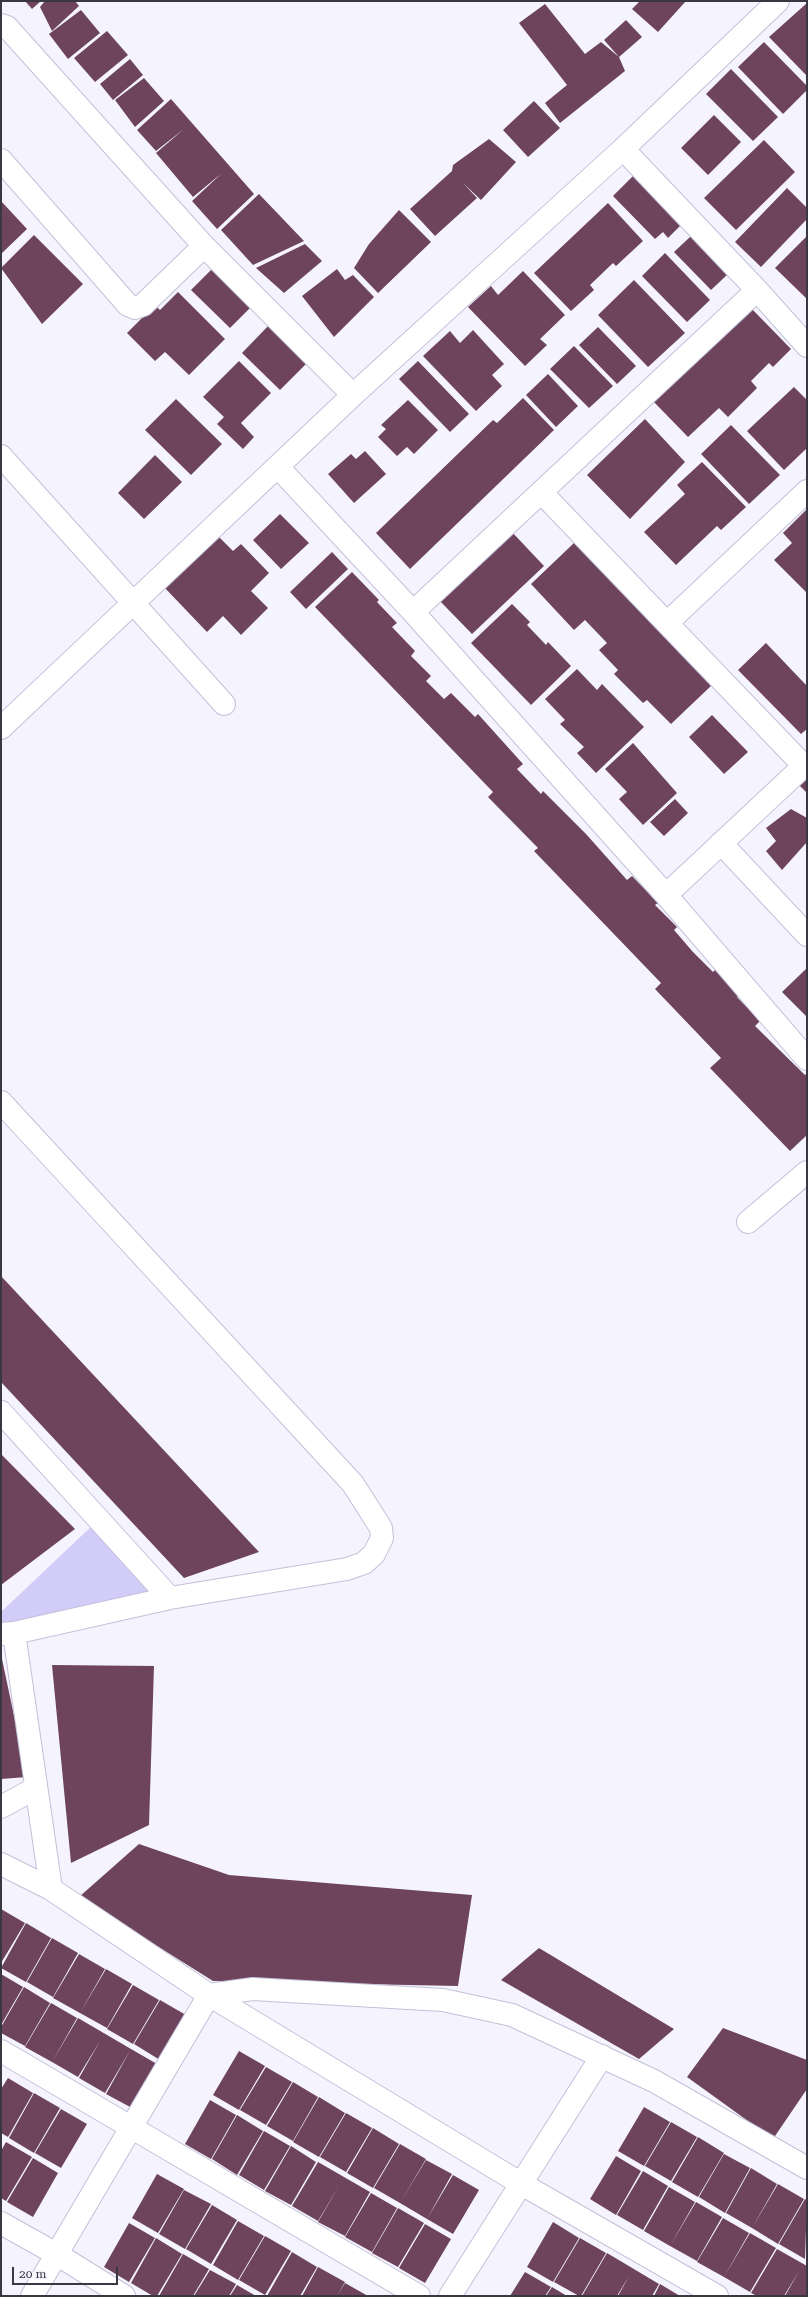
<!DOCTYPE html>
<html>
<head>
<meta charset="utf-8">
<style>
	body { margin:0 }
	#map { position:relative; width:808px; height:2297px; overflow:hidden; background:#f5f4fe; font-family:"Roboto Serif",serif }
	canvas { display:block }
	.frame { position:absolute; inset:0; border:2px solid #393842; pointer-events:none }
	.scale { position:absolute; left:12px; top:2267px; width:106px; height:18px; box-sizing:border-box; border:2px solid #393842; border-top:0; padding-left:5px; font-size:12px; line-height:14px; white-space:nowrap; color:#393842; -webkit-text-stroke:3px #f5f4fe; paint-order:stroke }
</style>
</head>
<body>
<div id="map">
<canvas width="808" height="2297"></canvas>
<div class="frame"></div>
<div class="scale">20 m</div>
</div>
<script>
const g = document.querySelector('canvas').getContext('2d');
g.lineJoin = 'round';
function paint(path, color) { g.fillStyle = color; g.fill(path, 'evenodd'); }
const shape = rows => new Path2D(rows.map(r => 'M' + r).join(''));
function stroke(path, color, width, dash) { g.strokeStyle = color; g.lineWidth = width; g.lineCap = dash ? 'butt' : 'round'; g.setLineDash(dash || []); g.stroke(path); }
const green = shape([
	[95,1523,159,1595,1,1625,1,1612]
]);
const building = shape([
	[25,1,41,1,32,9],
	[45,1,75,1,79,6,52,31,40,7],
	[640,1,686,1,658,32,632,9],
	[807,3,807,76,769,37],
	[545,4,585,54,601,42,619,57,604,40,626,20,642,37,619,57,625,71,560,123,545,103,567,85,519,23],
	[81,10,100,33,68,59,49,34],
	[107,31,128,55,95,82,74,58],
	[764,42,807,86,807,90,783,114,738,67],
	[130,59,143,75,113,100,100,84],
	[731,69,778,117,753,141,706,94],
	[144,78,164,101,135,127,115,100],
	[171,99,254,194,217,229,192,201,222,173,193,197,156,153,184,129,156,151,137,130],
	[534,101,560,128,528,157,503,130],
	[714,115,741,142,708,175,681,148],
	[489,139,516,162,481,200,463,183,477,198,435,236,410,209,452,171,453,165],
	[764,140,795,172,736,230,704,198],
	[634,175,685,221,668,238,663,232,655,239,613,196],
	[787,188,807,208,807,219,761,267,735,242],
	[259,194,304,241,253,265,221,230],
	[1,201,27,229,1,254],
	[608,203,643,241,616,266,613,263,590,285,594,290,571,311,534,273],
	[399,210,431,242,378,293,354,268,369,244],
	[34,235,83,284,42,324,1,268],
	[691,236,728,274,711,290,674,252],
	[807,236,807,299,775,268],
	[305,244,322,261,284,293,256,268],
	[665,253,710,300,687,322,642,276],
	[214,267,253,305,230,328,191,290],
	[337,269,345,280,353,275,374,297,334,337,302,296],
	[523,271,565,315,540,339,547,345,525,366,468,307,491,286,498,295],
	[634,280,685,333,648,367,598,315],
	[178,292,225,339,189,375,165,352,155,361,127,333,155,305,160,310],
	[751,308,791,349,773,367,769,363,751,381,757,388,728,417,719,408,688,437,653,401],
	[270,324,309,361,280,390,242,353],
	[598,327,636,366,617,384,579,345],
	[473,330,504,364,492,375,502,386,476,411,423,356,450,331,460,343],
	[574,346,613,386,589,408,550,369],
	[239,361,271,393,241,423,254,437,243,449,217,424,224,417,203,397],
	[418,361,469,414,450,432,399,379],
	[548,374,578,406,556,427,526,395],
	[794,387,807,400,807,448,784,470,747,431],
	[523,398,554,430,410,569,376,533,493,420,497,423],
	[176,399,222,444,191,475,145,430],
	[408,400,438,430,414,454,407,447,397,456,378,437,386,429,381,425],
	[645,419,685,462,630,519,587,475],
	[731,425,780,475,749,504,701,454],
	[365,451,386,474,354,503,328,474,351,454,356,459],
	[155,455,182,482,144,519,118,493],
	[702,462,746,507,721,530,717,526,676,565,644,532,685,494,677,485],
	[807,509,807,593,774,560,792,543,783,533],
	[280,514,309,543,281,569,253,540],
	[511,531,544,566,472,634,439,600],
	[217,535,233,551,241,544,269,573,251,591,268,608,241,635,223,616,207,632,163,586],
	[574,543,712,685,671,724,647,700,643,703,614,674,618,670,599,650,607,643,585,620,574,630,531,584],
	[332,552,348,569,306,609,290,592],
	[352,572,379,600,377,602,397,623,392,627,415,651,411,656,431,676,426,681,444,699,451,693,475,717,478,714,523,764,517,769,541,794,543,791,586,834,627,880,632,876,658,903,655,905,677,927,674,930,693,952,713,972,717,968,741,992,737,997,760,1021,755,1026,805,1075,807,1073,807,1135,790,1151,710,1068,721,1058,655,989,661,983,534,851,538,848,488,797,493,792,315,607],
	[512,604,530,622,527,625,546,645,548,642,571,666,531,705,471,643],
	[766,643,807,686,807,729,801,734,738,670],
	[577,669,597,690,602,684,644,727,596,773,577,753,584,747,560,724,565,720,545,699],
	[712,715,748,752,724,774,689,737],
	[633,743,677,793,643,825,619,799,627,792,605,769],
	[807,777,807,793,799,785],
	[675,799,688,813,664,836,650,822],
	[791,809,807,818,807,842,782,870,766,851,776,841,766,828],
	[807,968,807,1017,782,992],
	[1,1276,259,1552,184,1578,1,1382],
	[1,1454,75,1529,1,1585],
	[2,1659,27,1777,1,1779],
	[52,1665,154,1666,149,1825,71,1863],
	[139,1844,229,1875,472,1895,458,1986,213,1981,79,1897],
	[1,1909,25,1923,1,1963],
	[26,1923,51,1938,26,1982,1,1968],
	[52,1938,78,1953,53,1997,27,1982],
	[539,1948,674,2029,639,2059,501,1980],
	[79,1954,105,1969,80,2013,53,1998],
	[106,1969,132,1984,107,2028,80,2013],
	[1,1974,23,1987,1,2025],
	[133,1985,159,2000,133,2044,107,2029],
	[24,1987,50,2003,25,2046,1,2033,1,2027],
	[160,2000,186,2015,160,2060,134,2044],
	[51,2003,77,2018,52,2062,25,2047],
	[78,2018,131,2049,105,2093,79,2078,100,2041,78,2077,52,2062],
	[723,2028,807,2060,807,2089,773,2139,687,2077],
	[131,2049,157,2064,132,2108,106,2094],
	[239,2051,265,2066,239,2110,213,2095],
	[266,2067,292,2082,266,2125,240,2110],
	[8,2078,33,2093,8,2137,1,2133,1,2089],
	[293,2082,318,2097,293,2141,267,2126],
	[34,2093,60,2108,34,2153,9,2138],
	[319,2097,345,2113,319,2157,293,2142],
	[210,2100,236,2115,211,2159,185,2144],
	[644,2107,670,2122,644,2166,618,2151],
	[61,2109,87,2124,61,2168,35,2153],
	[346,2113,372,2128,346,2172,320,2157],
	[237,2115,263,2131,237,2175,212,2159],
	[671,2122,697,2137,671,2181,645,2166],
	[373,2128,399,2144,373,2188,347,2173],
	[264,2131,290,2146,264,2190,239,2175],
	[698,2137,724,2153,698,2197,672,2182],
	[6,2142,32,2157,6,2201,1,2198,1,2151],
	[400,2144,426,2159,400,2203,374,2188],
	[291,2146,316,2162,291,2205,265,2191],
	[724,2154,750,2168,725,2213,699,2197],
	[616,2156,641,2171,616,2215,590,2199],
	[33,2158,58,2173,33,2217,7,2202],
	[426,2160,452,2174,427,2219,400,2203],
	[318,2162,370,2192,345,2236,318,2222,340,2184,318,2221,292,2206],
	[751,2168,777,2184,752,2228,726,2213],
	[643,2171,668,2186,643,2230,617,2215],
	[157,2174,184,2189,158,2233,132,2218],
	[453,2175,479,2190,453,2234,427,2219],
	[778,2184,804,2199,778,2244,752,2228],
	[669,2187,695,2202,670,2246,644,2231],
	[184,2190,211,2204,185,2249,159,2234],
	[371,2193,397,2208,372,2252,345,2237],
	[805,2199,807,2200,805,2259,779,2244],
	[696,2202,722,2217,697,2261,670,2246],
	[212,2205,237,2220,211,2264,186,2249],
	[398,2208,424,2223,398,2267,372,2253],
	[723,2218,749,2233,724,2277,697,2262],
	[238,2221,264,2236,238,2280,213,2265],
	[553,2222,579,2238,553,2282,527,2267],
	[129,2223,155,2238,129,2282,104,2267],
	[425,2224,451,2239,425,2283,399,2268],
	[750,2233,776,2248,750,2292,724,2277],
	[265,2236,291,2251,265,2295,239,2280],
	[156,2238,182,2254,157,2296,153,2296,131,2283],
	[580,2238,606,2253,581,2296,579,2296,554,2282],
	[777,2249,807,2266,807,2296,785,2296,799,2271,784,2296,757,2296,751,2293],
	[292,2252,317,2267,300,2296,267,2296],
	[607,2253,659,2284,652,2296,618,2296,629,2276,617,2296,582,2296],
	[183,2254,209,2269,193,2296,159,2296],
	[318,2267,345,2282,337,2296,302,2296],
	[210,2270,236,2284,229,2296,194,2296],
	[525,2272,551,2287,545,2296,510,2296],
	[345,2283,368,2296,337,2296],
	[660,2284,680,2296,654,2296],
	[237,2285,256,2296,230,2296],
	[552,2287,567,2296,546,2296]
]);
const street = shape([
	[1,25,7,27,204,246,353,395],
	[623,149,757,290,807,346],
	[1,160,128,305,135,308,143,305,204,246],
	[1,456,224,704],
	[278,467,413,612,666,895,807,1059],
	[541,492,804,766],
	[413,612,757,290],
	[667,623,807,491],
	[1,728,353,395,623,149,778,1],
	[721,843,807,935],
	[666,895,807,763],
	[1,1102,353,1484,381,1528,382,1538,374,1554,364,1563,347,1569,170,1598],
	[748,1222,807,1172],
	[1,1412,170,1598,14,1633,1,1634],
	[14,1633,51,1889],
	[1,1807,36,1788],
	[1,1864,51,1889,209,1995,520,2183,717,2296],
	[1,2051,419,2296],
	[1,2223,58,2255,124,2296],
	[32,2296,209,1995,253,1989,443,2000,512,2015,654,2081,807,2168],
	[450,2296,602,2056]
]);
paint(green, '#d1ccf8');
paint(building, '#6d445b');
stroke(street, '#c3c0d9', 24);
stroke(street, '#fff', 22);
</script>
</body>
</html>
